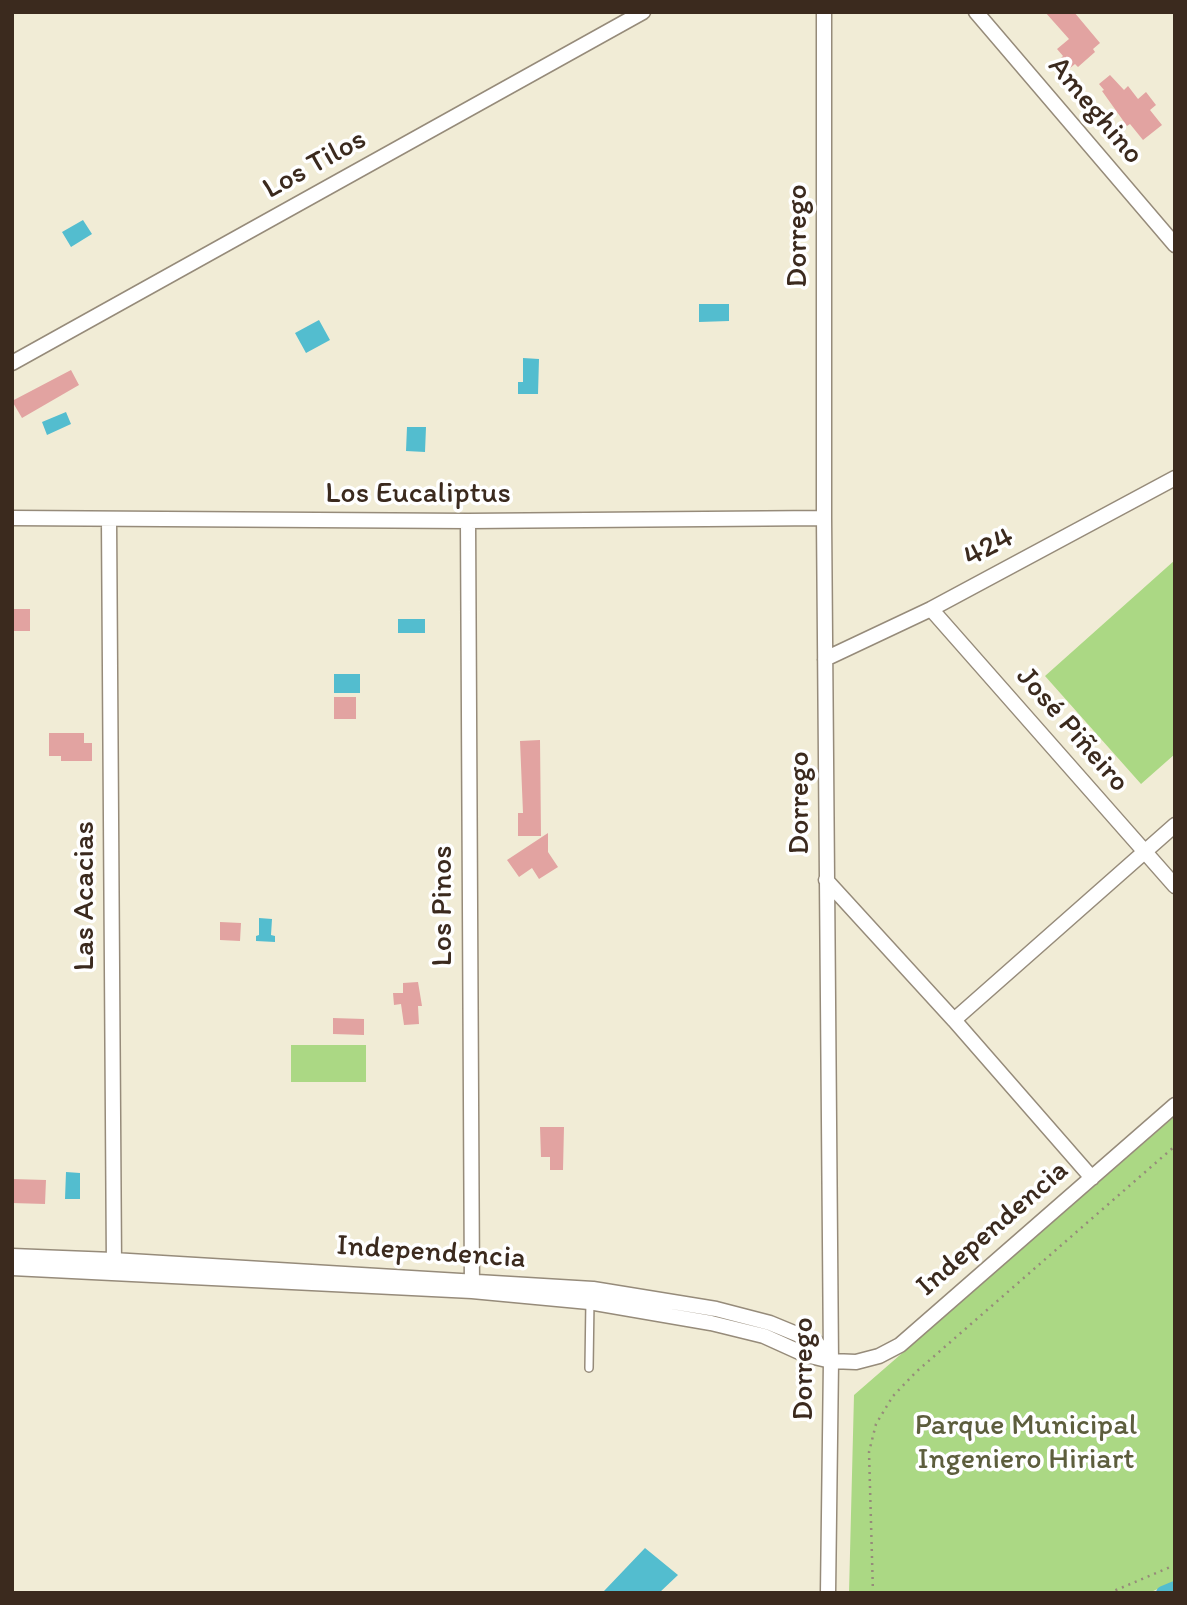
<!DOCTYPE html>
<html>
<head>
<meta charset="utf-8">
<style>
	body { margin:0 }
	#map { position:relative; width:1187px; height:1605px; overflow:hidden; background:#f1ecd6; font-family:Itim,sans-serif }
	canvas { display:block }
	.frame { position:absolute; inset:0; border:14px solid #3b2a1e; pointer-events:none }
</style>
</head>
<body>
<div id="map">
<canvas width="1187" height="1605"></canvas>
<div class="frame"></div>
</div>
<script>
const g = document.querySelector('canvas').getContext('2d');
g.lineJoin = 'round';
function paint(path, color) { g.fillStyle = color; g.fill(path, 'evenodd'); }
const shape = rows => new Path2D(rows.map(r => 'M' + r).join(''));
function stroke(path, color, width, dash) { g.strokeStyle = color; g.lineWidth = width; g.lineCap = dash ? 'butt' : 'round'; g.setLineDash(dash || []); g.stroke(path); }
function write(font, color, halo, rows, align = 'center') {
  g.font = font + ' Itim,sans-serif'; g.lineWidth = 7; g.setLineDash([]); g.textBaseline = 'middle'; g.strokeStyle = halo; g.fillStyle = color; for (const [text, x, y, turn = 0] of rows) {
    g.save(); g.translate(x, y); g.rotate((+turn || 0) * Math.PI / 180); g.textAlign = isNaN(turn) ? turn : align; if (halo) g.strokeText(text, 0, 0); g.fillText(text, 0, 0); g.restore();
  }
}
const green = shape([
	[1175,560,1175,754,1141,784,1045,676],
	[291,1045,366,1045,366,1082,291,1082],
	[1175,1116,1175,1581,1149,1593,849,1593,854,1395]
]);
const water = shape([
	[83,220,92,234,71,247,62,232],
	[699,304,729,304,729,321,699,322],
	[319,320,330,340,306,353,295,333],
	[523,358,539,359,538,394,518,394,518,382,523,382],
	[66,412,71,424,47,435,42,422],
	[407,427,426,427,425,452,406,451],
	[398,619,425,619,425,633,398,633],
	[334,674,360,674,360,693,334,693],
	[259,918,272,919,271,935,275,936,275,942,256,941,256,936,259,935],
	[66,1172,80,1173,80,1199,65,1199],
	[645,1548,678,1575,659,1593,605,1593,604,1591]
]);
const canal = shape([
	[1163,1593,1175,1588]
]);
const building = shape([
	[1045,12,1074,12,1100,43,1093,49,1095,52,1078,67,1075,64,1069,69,1060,59,1063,56,1057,49,1069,39],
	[1110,75,1124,90,1128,86,1138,99,1146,92,1156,105,1150,110,1162,125,1143,140,1130,124,1127,126,1102,91,1104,90,1099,84],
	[71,370,79,385,22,418,12,401],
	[12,609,30,609,30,631,12,631],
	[334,697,356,697,356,719,334,719],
	[49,733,84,733,84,743,92,743,92,761,61,761,61,756,49,756],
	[540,740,541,836,518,836,518,813,523,813,520,741],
	[548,833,548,852,558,867,539,879,532,868,519,877,507,860],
	[220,922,241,923,240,941,220,940],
	[418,982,422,1006,418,1006,419,1024,404,1025,401,1004,394,1005,393,993,403,993,403,983],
	[333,1018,364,1019,364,1035,333,1034],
	[540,1127,564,1127,563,1170,550,1170,550,1157,541,1157],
	[12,1179,46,1180,45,1204,12,1203]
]);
const path = shape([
	[873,1593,869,1452,876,1424,893,1396,916,1372,1175,1146],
	[1109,1593,1175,1565]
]);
const service = shape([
	[589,1368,590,1300]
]);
const minor = shape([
	[824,12,824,518,831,1361,828,1593],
	[976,12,1175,245],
	[12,363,643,12],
	[12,518,468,521,824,518],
	[109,519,114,1266],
	[468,521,472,1290],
	[931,609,1175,886],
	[825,659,931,609,1175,478],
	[826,880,954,1020,1092,1178],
	[954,1020,1175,825],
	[12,1256,113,1260,593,1289,716,1309,770,1323,816,1342,831,1361],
	[12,1268,472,1291,589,1302,711,1323,764,1336,806,1355,831,1361,856,1362,879,1356,900,1345,1175,1105]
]);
const streetNames = [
	["Ameghino",1095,111,50],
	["Los Tilos",315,165,-29],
	["Dorrego",798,236,-90],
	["Los Eucaliptus",418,494],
	["424",989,548,-28],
	["José Piñeiro",1072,730,49],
	["Dorrego",800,803,-90],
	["Las Acacias",85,896,-90],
	["Los Pinos",443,906,-90],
	["Independencia",993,1229,-41],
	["Independencia",431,1253,4],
	["Dorrego",804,1369,-90]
];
const parkNames = [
	["Parque Municipal",1026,1426],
	["Ingeniero Hiriart",1026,1460]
];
paint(green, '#abd884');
paint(water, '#53bdcf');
stroke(canal, '#53bdcf', 14);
paint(building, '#e2a3a1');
stroke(service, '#968b7a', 10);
stroke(minor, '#968b7a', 17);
stroke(path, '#968b7a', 2.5, [2, 5]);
stroke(service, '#fff', 7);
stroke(minor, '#fff', 14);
write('30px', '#3b2a1e', '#fff', streetNames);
write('30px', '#5d5e3d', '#fff', parkNames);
</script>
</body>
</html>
